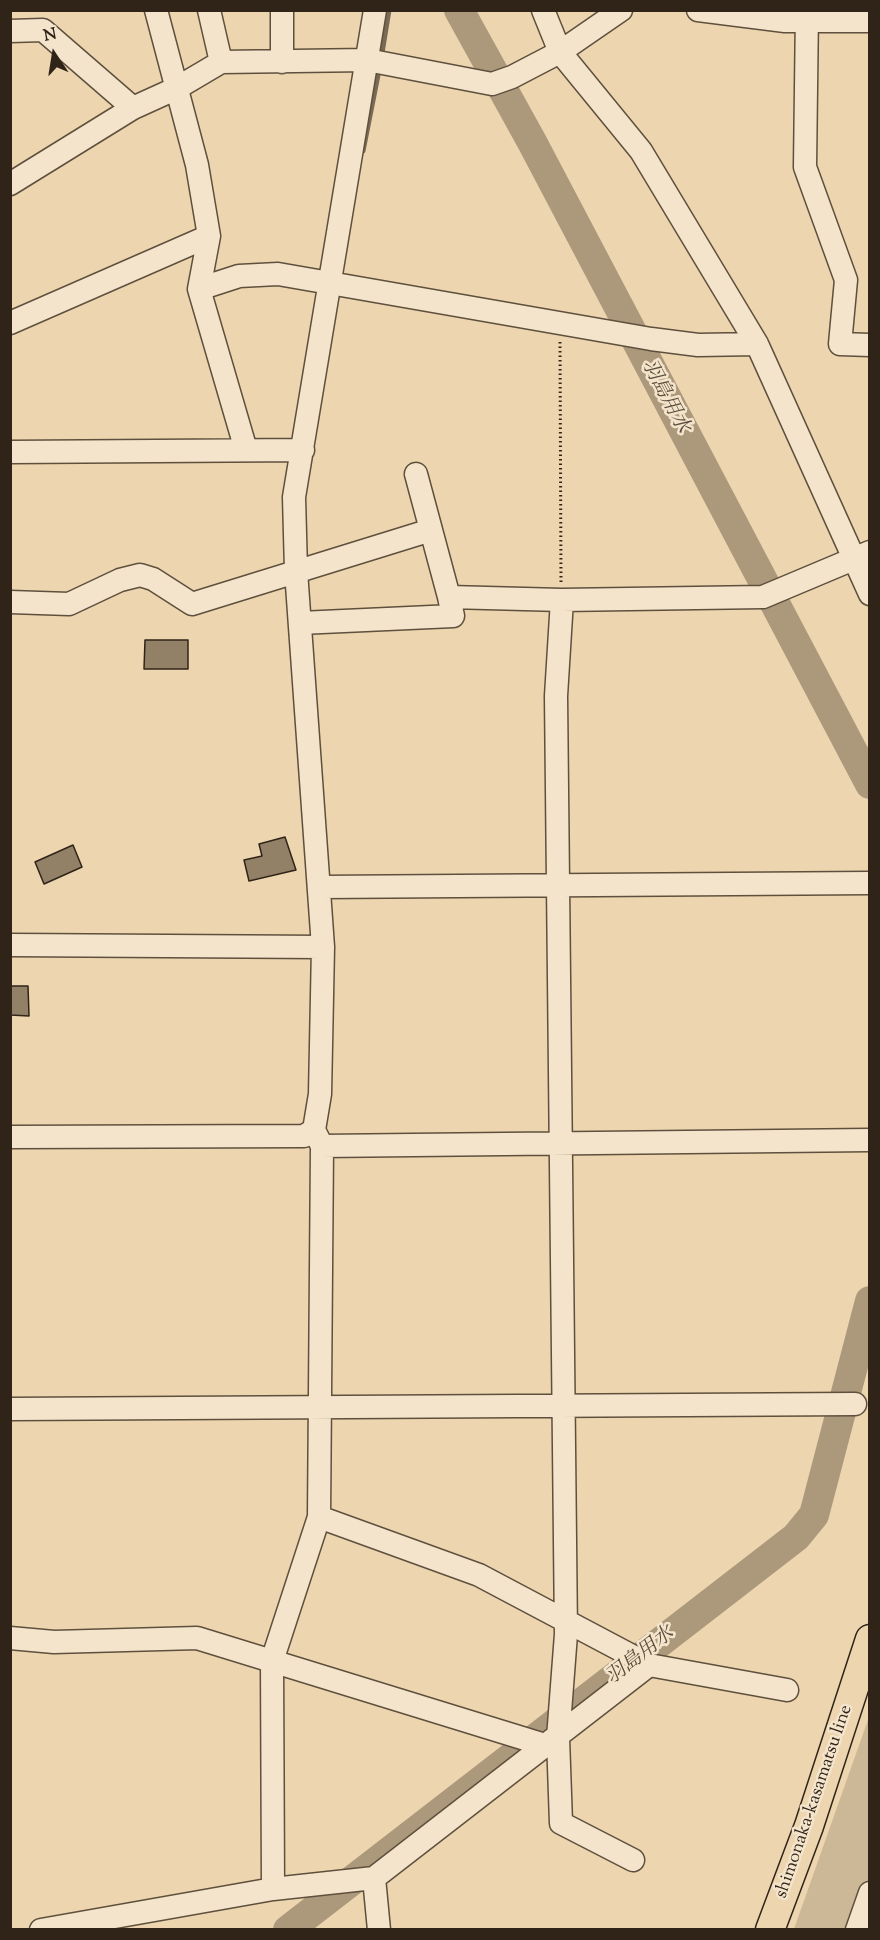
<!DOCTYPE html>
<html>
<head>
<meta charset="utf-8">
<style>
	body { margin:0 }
	#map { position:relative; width:880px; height:1940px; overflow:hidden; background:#ecd5af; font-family:"Sorts Mill Goudy",serif }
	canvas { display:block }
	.frame { position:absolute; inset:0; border:12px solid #302419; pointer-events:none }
	.north { position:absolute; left:24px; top:24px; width:60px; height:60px; -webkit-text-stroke:4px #f3e4cb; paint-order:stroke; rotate:348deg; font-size:16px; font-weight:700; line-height:24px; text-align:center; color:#302419 }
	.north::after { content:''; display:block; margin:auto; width:21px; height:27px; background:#302419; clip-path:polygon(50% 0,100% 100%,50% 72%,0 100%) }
</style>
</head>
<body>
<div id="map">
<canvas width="880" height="1940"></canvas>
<div class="frame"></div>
<div class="north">N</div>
</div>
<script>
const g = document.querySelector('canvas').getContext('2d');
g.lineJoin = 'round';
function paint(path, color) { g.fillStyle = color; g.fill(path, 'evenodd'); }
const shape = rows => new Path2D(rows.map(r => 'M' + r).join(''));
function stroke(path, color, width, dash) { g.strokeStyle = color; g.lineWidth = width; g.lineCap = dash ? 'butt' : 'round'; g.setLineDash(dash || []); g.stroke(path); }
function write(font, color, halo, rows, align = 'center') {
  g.font = font + ' "Sorts Mill Goudy","Noto Serif JP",serif'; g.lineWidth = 5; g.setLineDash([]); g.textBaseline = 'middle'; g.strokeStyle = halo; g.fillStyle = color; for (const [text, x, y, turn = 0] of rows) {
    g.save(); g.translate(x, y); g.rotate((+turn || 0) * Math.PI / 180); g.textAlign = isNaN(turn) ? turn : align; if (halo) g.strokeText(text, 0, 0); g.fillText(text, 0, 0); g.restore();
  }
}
const green = shape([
	[869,1717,869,1929,794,1929]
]);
const stream = shape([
	[382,53,389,10],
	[363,151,379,70]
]);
const river = shape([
	[459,10,532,142,870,784],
	[288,1930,796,1537,814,1515,870,1301]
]);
const building = shape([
	[145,640,188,640,188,669,144,669,145,640],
	[285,837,296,870,249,881,244,860,262,856,259,844,285,837],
	[73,845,82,867,44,884,35,862,73,845],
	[10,986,28,986,29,1016,10,1015,10,986]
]);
const path = shape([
	[560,342,561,582]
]);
const minor = shape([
	[156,10,197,165,209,236,199,289,246,450],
	[209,10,221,62],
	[543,10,560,52,641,151,757,344,870,594],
	[698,10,785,21,870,21],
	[807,10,805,167,846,280,840,344,870,345],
	[10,31,43,30,133,108],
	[282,62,282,10],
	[10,184,133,108,177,88,221,62,367,60,492,84,512,77,560,52,621,10],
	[199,289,239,276,278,274,651,339,698,345,757,344],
	[10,323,209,236],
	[10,452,303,450],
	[416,474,449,597],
	[562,600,556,696,566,1634,558,1738,561,1823,633,1860],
	[10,602,69,604,120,580,140,575,153,579,192,604,431,530],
	[300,623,453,616,449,597,562,600,763,597,870,552],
	[321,887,870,883],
	[10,945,323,947],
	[10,1137,304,1136,314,1130],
	[322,1146,870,1140],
	[10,1409,855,1404],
	[319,1517,479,1575,649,1665,787,1690],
	[10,1638,54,1642,197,1638,548,1746],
	[374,1878,649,1665],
	[273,1889,272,1661,319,1517,322,1146,314,1130,320,1094,323,947,296,571,294,497,375,10],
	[41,1930,273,1889,374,1878,379,1930],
	[857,1930,870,1893]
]);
const major = shape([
	[770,1930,809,1826,870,1639]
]);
const streetNames = [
	["shimonaka-kasamatsu line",815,1802,-71]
];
const waterNames = [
	["羽島用水",664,397,62],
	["羽島用水",641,1657,-38]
];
paint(green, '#ccb796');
stroke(stream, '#7a6a54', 5);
stroke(river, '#ac997c', 30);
paint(building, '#928067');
stroke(building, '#302419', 1.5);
stroke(minor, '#5f503e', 25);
stroke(major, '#302419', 31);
stroke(path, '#302419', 3, [1.5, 3]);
stroke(minor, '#f3e4cb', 22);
stroke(major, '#ecd5af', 28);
write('18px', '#302419', '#f3e4cb', streetNames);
write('italic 20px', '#5b4d3c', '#f3e4cb', waterNames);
</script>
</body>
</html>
